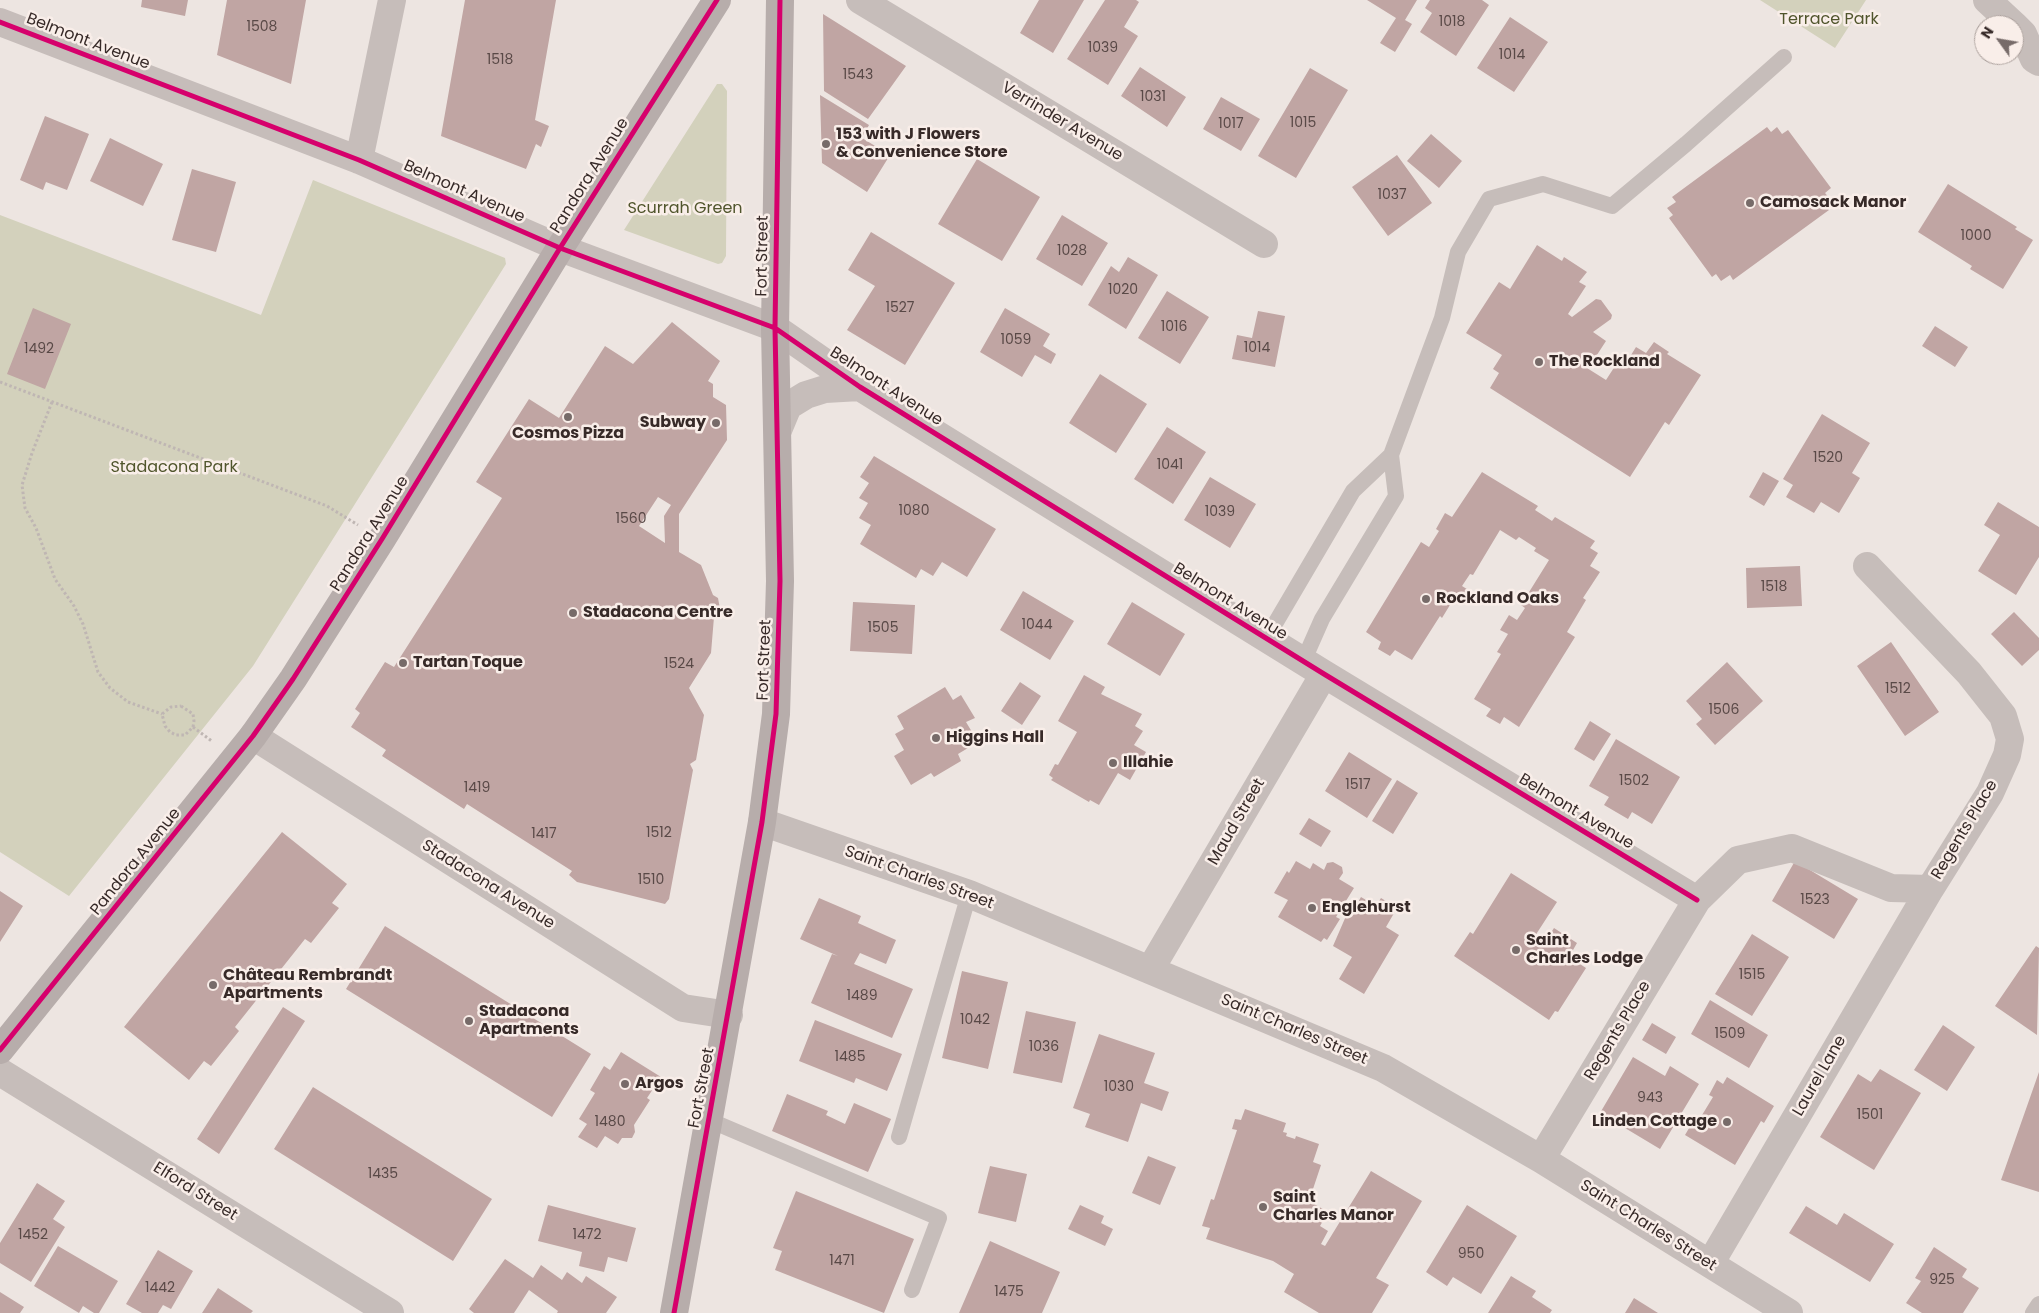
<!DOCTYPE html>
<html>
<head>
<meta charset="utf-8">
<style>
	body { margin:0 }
	#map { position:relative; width:2039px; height:1313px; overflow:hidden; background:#ede5e1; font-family:Poppins,sans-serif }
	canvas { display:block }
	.north { position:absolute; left:1974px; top:15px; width:50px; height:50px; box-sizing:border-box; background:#f9eee9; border:1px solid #aba09c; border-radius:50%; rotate:302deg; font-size:14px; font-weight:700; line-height:20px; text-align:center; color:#372a28 }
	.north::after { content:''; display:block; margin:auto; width:18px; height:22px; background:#776b69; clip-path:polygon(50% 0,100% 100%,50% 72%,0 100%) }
</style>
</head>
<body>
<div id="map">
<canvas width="2039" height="1313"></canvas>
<div class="north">N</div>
</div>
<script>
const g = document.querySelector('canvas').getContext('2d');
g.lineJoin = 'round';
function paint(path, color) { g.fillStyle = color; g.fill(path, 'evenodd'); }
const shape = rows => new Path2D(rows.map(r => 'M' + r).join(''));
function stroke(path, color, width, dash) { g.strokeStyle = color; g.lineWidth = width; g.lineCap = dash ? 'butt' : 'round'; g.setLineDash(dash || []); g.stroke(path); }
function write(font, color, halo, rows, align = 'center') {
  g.font = font + ' Poppins,sans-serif'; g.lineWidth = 5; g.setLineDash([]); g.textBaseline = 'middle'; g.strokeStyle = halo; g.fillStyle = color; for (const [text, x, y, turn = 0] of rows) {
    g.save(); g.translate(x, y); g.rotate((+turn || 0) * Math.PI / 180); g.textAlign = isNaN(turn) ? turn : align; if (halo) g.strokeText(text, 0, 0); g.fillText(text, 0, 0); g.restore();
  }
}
const green = shape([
	[1760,0,1866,0,1835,48],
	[717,84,722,84,727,91,726,256,722,263,718,264,624,230],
	[313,180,505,258,506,264,253,666,69,896,0,852,0,215,261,315]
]);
const building = shape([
	[142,0,188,0,185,16,141,7],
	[227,0,306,0,291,84,217,55],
	[465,0,556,0,535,120,549,126,541,147,536,144,526,169,441,136],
	[1039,0,1084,0,1053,53,1020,33],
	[1105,0,1136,0,1139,2,1124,27,1138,36,1108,85,1067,59],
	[1367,0,1417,0,1405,20,1412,24,1395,52,1380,43,1396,18],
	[1430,0,1482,0,1489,5,1456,56,1420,32,1432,13,1425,8],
	[823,14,906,66,868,119,824,91],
	[1510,17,1548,42,1514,92,1477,68],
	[1140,67,1186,97,1167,127,1121,96],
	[1310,68,1348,90,1296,178,1258,156],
	[820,95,869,125,862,138,890,155,867,192,822,163],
	[1221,97,1260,119,1241,151,1203,129],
	[45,116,89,134,67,190,46,182,43,190,20,180],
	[1767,127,1771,132,1777,127,1782,134,1788,130,1831,188,1825,193,1831,200,1825,205,1829,210,1733,280,1730,275,1721,281,1716,274,1712,277,1669,218,1673,215,1667,208,1676,202,1672,197],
	[1431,134,1462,161,1439,188,1407,161],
	[110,138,163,164,143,206,90,181],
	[1397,155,1432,203,1388,236,1352,187],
	[977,159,1040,197,1002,261,938,224],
	[192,169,236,182,216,252,172,240],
	[1948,184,2017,227,2015,229,2033,240,2003,289,1970,269,1972,266,1918,232],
	[1062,215,1108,243,1082,286,1036,259],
	[871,232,955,283,905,365,847,330,875,286,848,270],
	[1537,245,1562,261,1564,257,1587,272,1579,282,1586,286,1568,314,1572,317,1596,299,1601,300,1612,315,1611,319,1593,332,1606,341,1593,361,1584,355,1579,363,1606,380,1617,363,1623,368,1636,347,1646,353,1654,342,1669,352,1667,354,1701,375,1669,425,1665,422,1630,477,1490,388,1499,373,1493,369,1502,355,1466,333,1499,282,1510,289],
	[1128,257,1158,275,1126,329,1088,305,1111,266,1119,272],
	[1167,291,1209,317,1180,364,1138,338],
	[33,308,71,324,45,389,7,374],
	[1005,308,1050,334,1043,346,1056,354,1051,364,1035,355,1022,377,980,352],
	[1258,311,1285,316,1275,367,1232,359,1237,335,1252,338],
	[672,322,720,361,708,381,713,384,713,397,726,405,727,440,679,514,679,552,701,565,713,595,718,598,720,609,714,617,711,653,689,688,704,715,696,760,690,764,693,770,669,899,665,904,577,882,569,875,572,871,467,804,464,809,382,756,386,750,351,727,360,713,355,709,385,662,394,667,502,498,476,482,529,399,559,418,605,346,633,364],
	[658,497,671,505,664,516,665,543,639,526],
	[1935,326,1968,347,1955,367,1922,346],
	[1100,374,1147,404,1116,453,1069,423],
	[1822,414,1870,443,1852,473,1860,478,1839,513,1821,502,1814,513,1786,497,1793,485,1783,479],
	[1167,427,1206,452,1173,504,1134,479],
	[874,456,996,529,967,577,942,562,933,576,921,569,916,578,860,544,871,525,859,518,868,503,859,498,869,483,860,477],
	[1482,472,1538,506,1535,510,1552,521,1555,517,1595,541,1590,548,1598,553,1590,566,1600,572,1583,598,1586,600,1567,632,1575,637,1519,727,1504,717,1500,724,1486,716,1491,709,1474,699,1501,654,1497,652,1508,634,1500,630,1509,615,1517,620,1525,608,1521,605,1549,560,1534,551,1536,548,1519,537,1516,540,1500,530,1473,575,1470,574,1462,586,1470,591,1461,605,1453,600,1442,618,1440,616,1412,660,1395,650,1390,656,1378,649,1381,642,1366,632,1421,542,1429,547,1439,531,1436,529,1445,513,1452,517],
	[1763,472,1779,481,1764,506,1749,497],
	[1210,477,1256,504,1230,548,1184,520],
	[1998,502,2039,527,2039,557,2016,595,1978,571,2000,535,1984,525],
	[1800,566,1802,606,1747,608,1746,568],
	[1023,591,1074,621,1050,660,1000,630],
	[853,602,915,605,912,654,850,651],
	[1132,602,1185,634,1160,676,1107,644],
	[2014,612,2039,638,2039,650,2022,666,1991,634],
	[1891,642,1939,712,1905,736,1857,666],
	[1727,662,1763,701,1715,745,1696,724,1702,719,1686,701],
	[1084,675,1105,687,1101,694,1142,714,1135,726,1143,731,1134,745,1146,752,1130,780,1118,773,1099,805,1090,800,1089,802,1051,780,1053,778,1049,775,1055,764,1058,765,1077,732,1058,721],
	[1020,682,1041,696,1022,725,1001,711],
	[945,687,953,700,961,695,975,718,966,722,978,742,958,754,961,761,934,777,931,773,911,785,894,756,904,750,895,734,904,729,897,716],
	[1590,721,1611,734,1594,761,1574,749],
	[1616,739,1680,777,1652,824,1632,812,1628,819,1604,805,1609,797,1589,786],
	[1349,752,1392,779,1367,818,1325,791],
	[1397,780,1418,793,1393,834,1372,821],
	[1309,818,1331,831,1321,847,1299,834],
	[282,832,347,884,332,903,339,908,311,943,305,939,235,1027,239,1031,211,1066,204,1061,189,1080,124,1027],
	[1296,861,1310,869,1313,863,1324,870,1327,863,1333,862,1342,867,1343,873,1339,879,1354,888,1336,917,1340,919,1327,940,1324,938,1321,942,1278,917,1288,900,1274,893,1287,871,1289,873],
	[1795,861,1858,899,1834,939,1772,901],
	[1511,873,1557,902,1535,936,1545,942,1554,928,1577,943,1569,957,1586,968,1558,1012,1555,1011,1549,1020,1454,956,1470,932,1473,934],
	[0,891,23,906,0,942],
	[1361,897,1376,906,1381,898,1397,908,1386,927,1399,935,1364,994,1339,979,1352,957,1333,946,1346,916,1349,918],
	[819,898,861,916,858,923,896,940,886,964,860,953,854,964,913,989,892,1038,811,1003,832,954,838,956,800,939],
	[385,926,591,1054,552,1117,346,989],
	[1752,934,1789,957,1752,1016,1715,994],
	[2036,946,2039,948,2037,1035,1995,1006],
	[962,971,1008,982,988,1069,942,1058],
	[1710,1000,1768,1035,1749,1068,1691,1034],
	[283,1007,305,1021,219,1154,197,1139],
	[1026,1011,1076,1022,1062,1083,1013,1073],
	[815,1020,902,1054,887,1091,856,1078,854,1083,799,1061],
	[1652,1023,1676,1037,1666,1054,1642,1040],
	[1943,1025,1975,1047,1947,1091,1914,1070],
	[1099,1034,1155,1053,1144,1083,1169,1092,1162,1111,1141,1103,1128,1142,1085,1127,1090,1114,1073,1108],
	[621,1052,661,1077,647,1098,650,1100,634,1125,635,1132,632,1138,622,1138,618,1144,605,1136,597,1148,578,1137,587,1124,579,1119,595,1093,590,1090,604,1066,610,1070],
	[1633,1057,1665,1076,1670,1066,1699,1084,1660,1149,1600,1113],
	[1880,1069,1921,1093,1874,1170,1820,1137,1858,1074,1871,1082],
	[2039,1072,2039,1192,2001,1180],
	[1727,1077,1774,1106,1764,1123,1761,1121,1735,1165,1685,1135,1695,1118,1699,1120,1713,1097,1709,1095,1717,1080,1723,1084],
	[313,1087,492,1199,453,1261,274,1149],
	[787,1094,828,1111,826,1115,845,1124,854,1103,891,1119,868,1172,772,1131],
	[1245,1109,1286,1123,1283,1132,1287,1133,1286,1136,1295,1139,1296,1136,1319,1144,1313,1162,1321,1165,1309,1201,1328,1212,1320,1226,1328,1231,1321,1244,1325,1246,1371,1171,1422,1201,1376,1278,1389,1285,1372,1313,1319,1313,1284,1292,1294,1274,1273,1261,1206,1239,1210,1228,1202,1226,1211,1199,1214,1200,1237,1130,1232,1129,1235,1119,1241,1120],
	[1148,1156,1176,1167,1160,1205,1132,1193],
	[990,1166,1027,1174,1016,1222,978,1213],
	[37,1183,65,1201,53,1219,65,1227,31,1282,0,1263,0,1243],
	[796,1191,914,1239,884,1313,775,1270,782,1251,773,1248],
	[548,1205,636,1228,627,1262,608,1257,604,1272,579,1266,582,1252,538,1241],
	[1080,1205,1104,1216,1101,1223,1113,1229,1105,1246,1068,1229],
	[1467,1205,1517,1236,1481,1294,1453,1277,1447,1286,1426,1272],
	[1806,1206,1837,1225,1844,1213,1894,1244,1870,1282,1789,1233],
	[990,1241,1060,1272,1042,1313,959,1313],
	[58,1246,118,1281,99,1313,94,1313,83,1306,79,1313,34,1286],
	[1934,1247,1967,1269,1962,1277,1979,1288,1963,1313,1922,1313,1906,1303,1921,1281,1915,1278],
	[158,1250,193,1271,171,1309,163,1305,158,1313,142,1313,126,1304],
	[505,1259,533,1278,541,1265,562,1280,567,1272,582,1283,586,1276,617,1297,606,1313,557,1313,558,1311,529,1290,514,1313,474,1313,469,1309],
	[1511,1276,1536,1291,1532,1297,1552,1310,1550,1313,1488,1313],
	[218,1288,253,1311,251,1313,202,1313],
	[0,1292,24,1307,20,1313,0,1313],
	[1634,1298,1658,1313,1625,1313]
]);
const path = shape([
	[0,382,327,506,358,525],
	[52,402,32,453,22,485,25,508,36,528,55,579,74,606,83,624,98,672,110,688,128,702,162,714],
	[181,706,193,714,194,721,193,727,185,735,176,735,170,732,165,726,162,714,171,707,181,706],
	[193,727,213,742]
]);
const lane = shape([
	[1391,455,1442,318,1458,252,1489,199,1543,184,1612,206,1686,144,1784,57],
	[1266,639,1353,491,1391,455,1396,496,1322,619,1303,662],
	[709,1120,939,1218,912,1290],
	[899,1137,969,894],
	[2033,1313,2039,1304]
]);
const street = shape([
	[860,0,1264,244],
	[1987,0,2014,25],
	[0,22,359,160,560,248,775,328,860,387,1324,674,1697,900],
	[2014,25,2023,34,2034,59,2039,62],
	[359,160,392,0],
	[778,430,788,406,806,395,825,389,860,387],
	[253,736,683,1008,729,1015],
	[762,822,969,894,1383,1068,1541,1159,1789,1313],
	[1150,970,1324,674],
	[0,1072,390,1313],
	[1541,1159,1697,900,1738,860,1792,848,1891,888,1930,889,1990,793,2007,755,2010,739,2003,716,1969,673,1867,566],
	[1710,1264,1930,889]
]);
const secondary = shape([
	[0,1050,253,736,293,679,382,539,560,248,717,0],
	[674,1313,762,822,776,714,780,581,775,328,780,0]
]);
const cycleway = shape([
	[0,22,359,160,560,248,775,328,860,387,1324,674,1697,900],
	[0,1050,253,736,293,679,382,539,560,248,717,0],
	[674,1313,762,822,776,714,780,581,775,328,780,0]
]);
const markers = [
	[826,144,5,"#776b69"],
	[1750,203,5,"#776b69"],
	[1539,362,5,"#776b69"],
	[568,417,5,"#776b69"],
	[716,423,5,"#776b69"],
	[1426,599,5,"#776b69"],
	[573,613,5,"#776b69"],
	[403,663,5,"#776b69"],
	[936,738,5,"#776b69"],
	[1113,763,5,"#776b69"],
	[1312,908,5,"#776b69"],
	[1516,950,5,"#776b69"],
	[213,985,5,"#776b69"],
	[469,1021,5,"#776b69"],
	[625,1084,5,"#776b69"],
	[1727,1122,5,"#776b69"],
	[1263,1207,5,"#776b69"]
];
const numberNames = [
	["1018",1452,22],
	["1508",262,27],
	["1039",1103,48],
	["1014",1512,55],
	["1518",500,60],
	["1543",858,75],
	["1031",1153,97],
	["1015",1303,123],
	["1017",1231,124],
	["1037",1392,195],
	["1000",1976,236],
	["1028",1072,251],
	["1020",1123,290],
	["1527",900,308],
	["1016",1174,327],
	["1059",1016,340],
	["1014",1257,348],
	["1492",39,349],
	["1520",1828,458],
	["1041",1170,465],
	["1080",914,511],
	["1039",1220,512],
	["1560",631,519],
	["1518",1774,587],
	["1044",1037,625],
	["1505",883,628],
	["1524",679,664],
	["1512",1898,689],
	["1506",1724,710],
	["1502",1634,781],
	["1517",1358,785],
	["1419",477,788],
	["1512",659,833],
	["1417",544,834],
	["1510",651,880],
	["1523",1815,900],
	["1515",1752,975],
	["1489",862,996],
	["1042",975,1020],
	["1509",1730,1034],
	["1036",1044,1047],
	["1485",850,1057],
	["1030",1119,1087],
	["943",1650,1098],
	["1501",1870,1115],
	["1480",610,1122],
	["1435",383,1174],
	["1452",33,1235],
	["1472",587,1235],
	["950",1471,1254],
	["1471",842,1261],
	["925",1942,1280],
	["1442",160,1288],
	["1475",1009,1292]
];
const parkNames = [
	["Terrace Park",1829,20],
	["Scurrah Green",685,209],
	["Stadacona Park",174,468]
];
const streetNames = [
	["Belmont Avenue",88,42,21],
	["Verrinder Avenue",1062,122,31],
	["Pandora Avenue",590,176,-58],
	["Belmont Avenue",464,192,24],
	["Fort Street",763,256,-89],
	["Belmont Avenue",886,387,33],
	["Pandora Avenue",370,534,-58],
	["Belmont Avenue",1230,602,32],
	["Fort Street",765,660,-88],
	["Belmont Avenue",1576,812,31],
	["Maud Street",1237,822,-60],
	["Regents Place",1965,830,-59],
	["Pandora Avenue",136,862,-51],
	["Saint Charles Street",919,878,20],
	["Stadacona Avenue",488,885,32],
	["Saint Charles Street",1294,1030,23],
	["Regents Place",1618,1031,-59],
	["Laurel Lane",1820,1076,-60],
	["Fort Street",702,1088,-79],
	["Elford Street",195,1192,32],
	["Saint Charles Street",1648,1226,32]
];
const poiNames = [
	["153 with J Flowers",836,135],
	["& Convenience Store",836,153],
	["Camosack Manor",1760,203],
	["The Rockland",1549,362],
	["Subway",706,423,"right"],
	["Cosmos Pizza",568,434,"center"],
	["Rockland Oaks",1436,599],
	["Stadacona Centre",583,613],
	["Tartan Toque",413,663],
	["Higgins Hall",946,738],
	["Illahie",1123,763],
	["Englehurst",1322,908],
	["Saint",1526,941],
	["Charles Lodge",1526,959],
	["Château Rembrandt",223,976],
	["Apartments",223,994],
	["Stadacona",479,1012],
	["Apartments",479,1030],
	["Argos",635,1084],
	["Linden Cottage",1717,1122,"right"],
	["Saint",1273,1198],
	["Charles Manor",1273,1216]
];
paint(green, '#d3d1bc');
paint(building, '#c0a5a3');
stroke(path, '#bfb6b3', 3, [2.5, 2.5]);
stroke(lane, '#c6bdba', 16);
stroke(street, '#c6bdba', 28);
stroke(secondary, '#b7adab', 28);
stroke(cycleway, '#d6006c', 5);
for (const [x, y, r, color] of markers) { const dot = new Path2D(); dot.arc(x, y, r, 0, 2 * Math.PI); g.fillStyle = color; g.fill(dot); stroke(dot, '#f9eee9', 2); }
write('14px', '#594947', null, numberNames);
write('16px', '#50552c', '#f9eee9', parkNames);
write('16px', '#372a28', '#f9eee9', streetNames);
write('bold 16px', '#372a28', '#f9eee9', poiNames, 'left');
</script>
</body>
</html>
